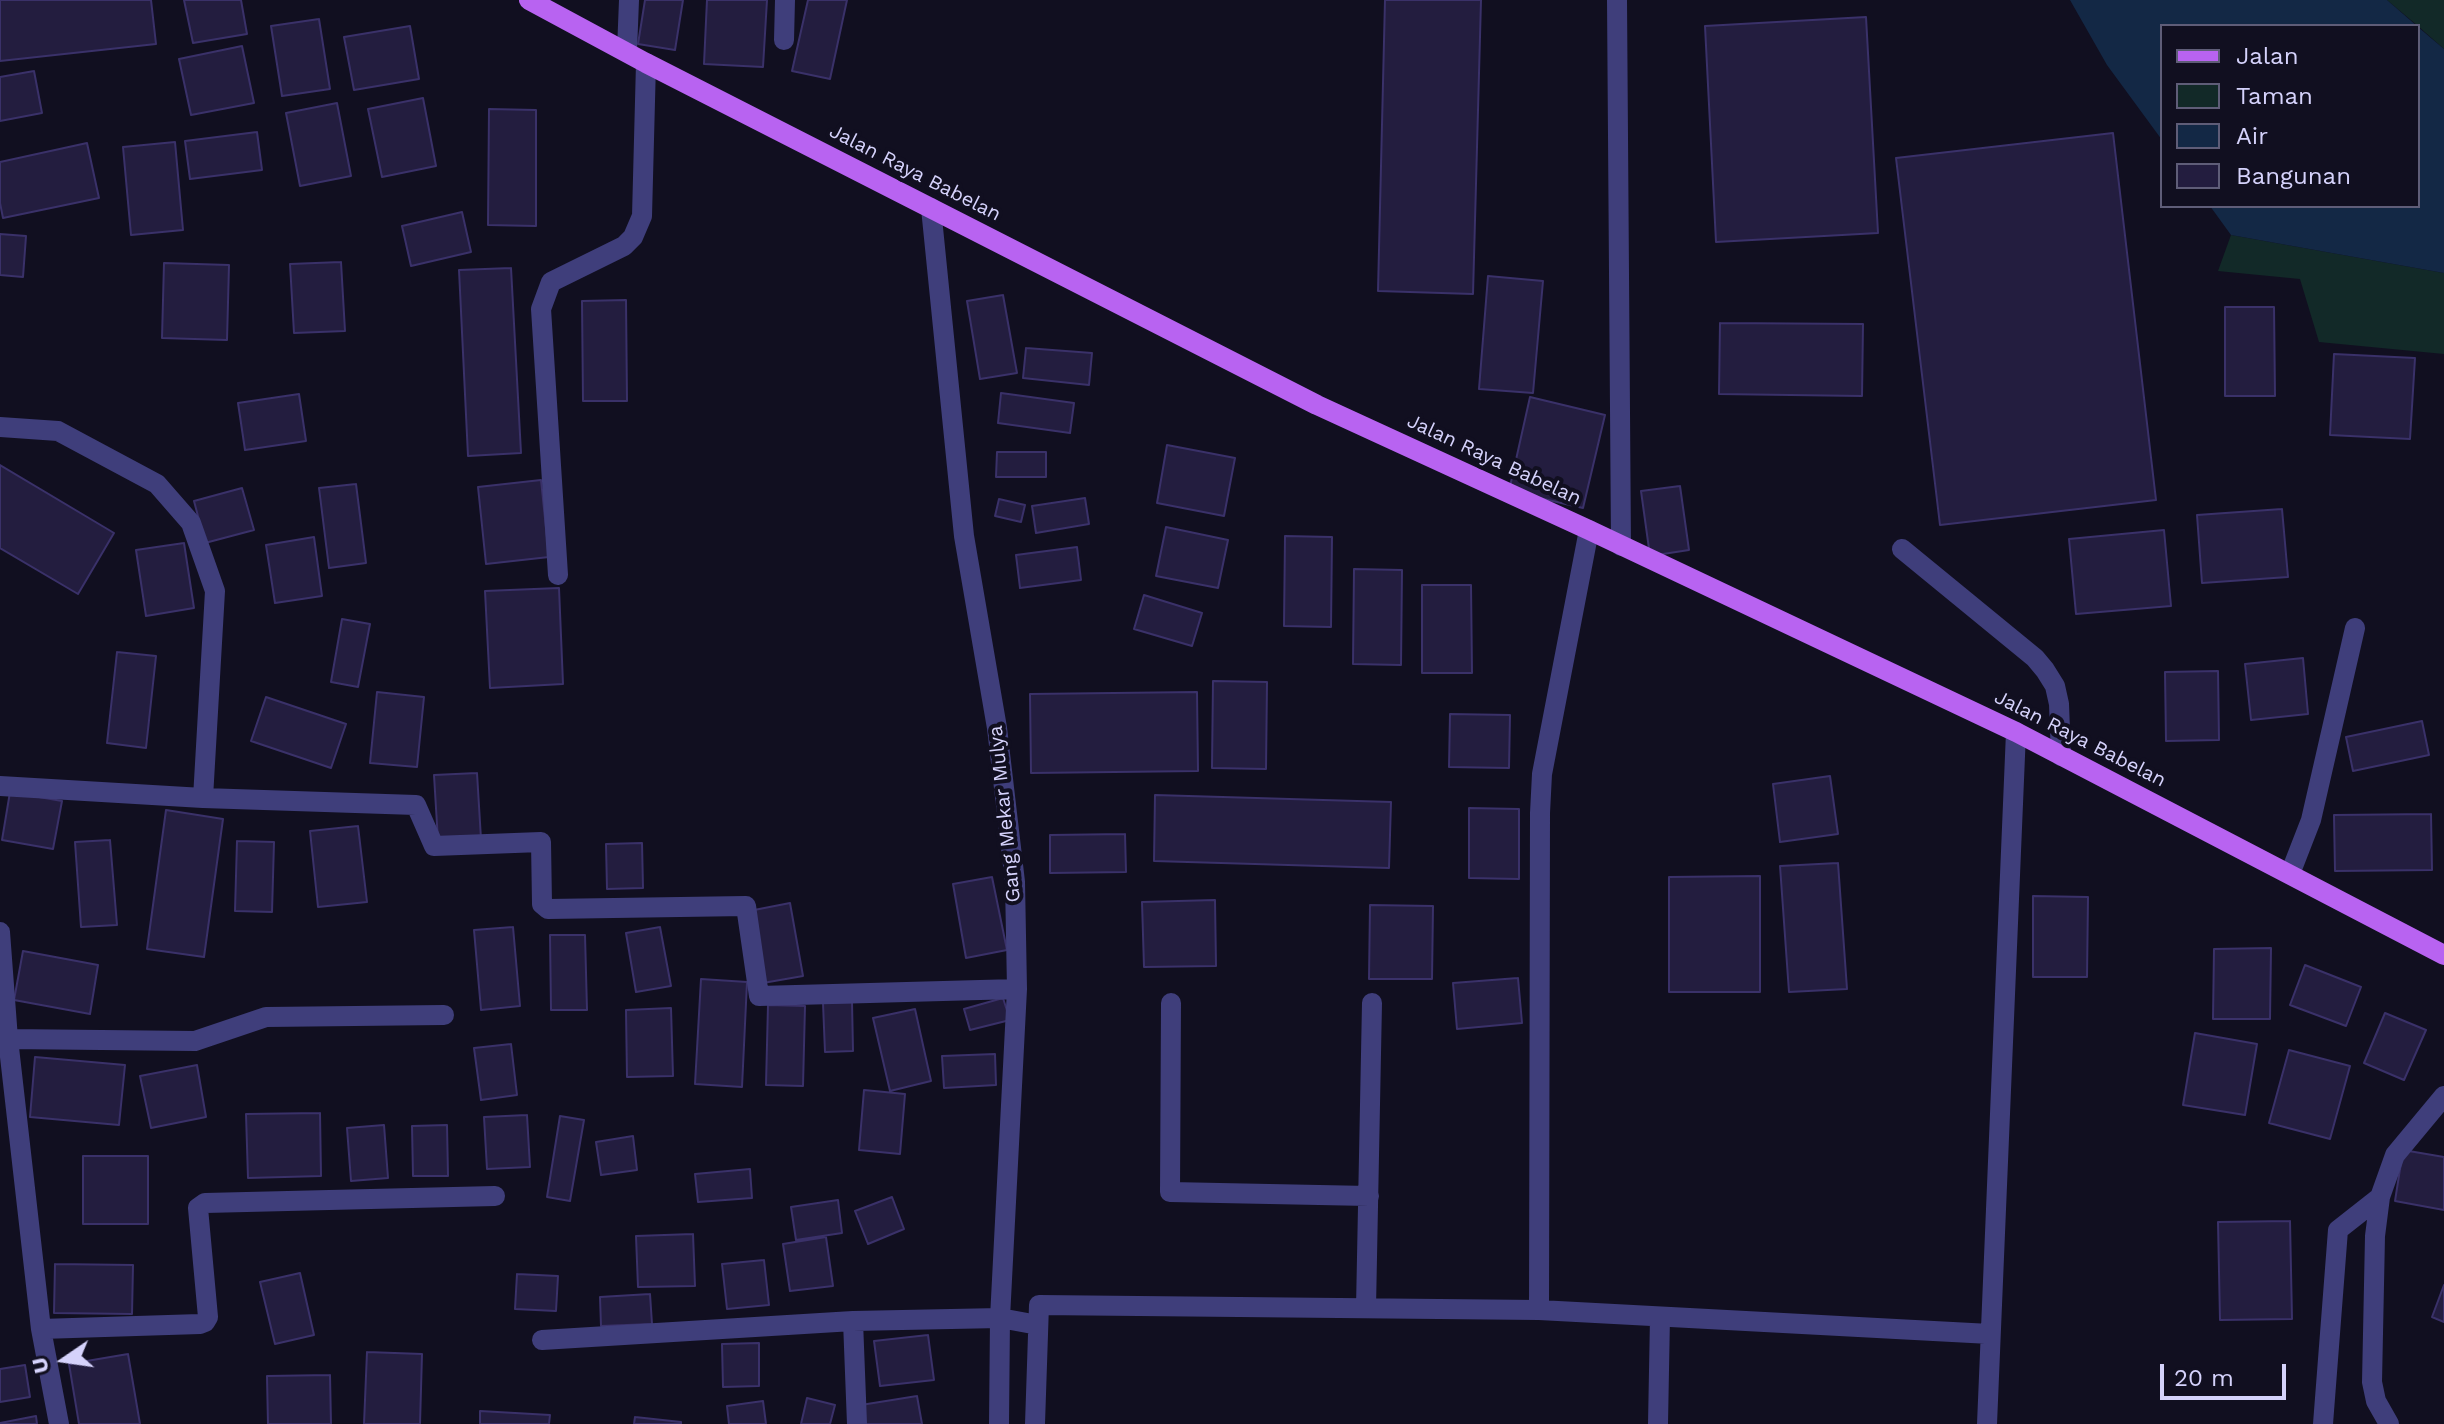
<!DOCTYPE html>
<html>
<head>
<meta charset="utf-8">
<style>
	body { margin:0 }
	#map { position:relative; width:2444px; height:1424px; overflow:hidden; background:#110f20; font-family:"Work Sans",sans-serif }
	canvas { display:block }
	.legend { position:absolute; left:2160px; top:24px; width:260px; height:184px; box-sizing:border-box; background:#110f20; border:2px solid #5f5d78; margin:0; padding:10px 14px; list-style:none; font-size:24px; color:#d5d2fb }
	.legend li { display:flex; align-items:center; gap:16px; height:40px }
	.legend b { width:40px; border:2px solid #5f5d78 }
	.north { position:absolute; left:24px; top:1320px; width:80px; height:80px; -webkit-text-stroke:6px #110f20; paint-order:stroke; rotate:257deg; font-size:22px; font-weight:700; line-height:32px; text-align:center; color:#d5d2fb }
	.north::after { content:''; display:block; margin:auto; width:28px; height:36px; background:#d5d2fb; clip-path:polygon(50% 0,100% 100%,50% 72%,0 100%) }
	.scale { position:absolute; left:2160px; top:1364px; width:126px; height:36px; box-sizing:border-box; border:4px solid #d5d2fb; border-top:0; padding-left:10px; font-size:24px; line-height:28px; white-space:nowrap; color:#d5d2fb; -webkit-text-stroke:6px #110f20; paint-order:stroke }
</style>
</head>
<body>
<div id="map">
<canvas width="2444" height="1424"></canvas>
<ul class="legend">
<li><b style="height:10px;background:#b863f1"></b>Jalan</li>
<li><b style="height:22px;background:#122928"></b>Taman</li>
<li><b style="height:22px;background:#132845"></b>Air</li>
<li><b style="height:22px;background:#231d3f"></b>Bangunan</li>
</ul>
<div class="north">U</div>
<div class="scale">20 m</div>
</div>
<script>
const g = document.querySelector('canvas').getContext('2d');
g.lineJoin = 'round';
function paint(path, color) { g.fillStyle = color; g.fill(path, 'evenodd'); }
const shape = rows => new Path2D(rows.map(r => 'M' + r).join(''));
function stroke(path, color, width, dash) { g.strokeStyle = color; g.lineWidth = width; g.lineCap = dash ? 'butt' : 'round'; g.setLineDash(dash || []); g.stroke(path); }
function write(font, color, halo, rows, align = 'center') {
  g.font = font + ' "Work Sans",sans-serif'; g.lineWidth = 8; g.setLineDash([]); g.textBaseline = 'middle'; g.strokeStyle = halo; g.fillStyle = color; for (const [text, x, y, turn = 0] of rows) {
    g.save(); g.translate(x, y); g.rotate((+turn || 0) * Math.PI / 180); g.textAlign = isNaN(turn) ? turn : align; if (halo) g.strokeText(text, 0, 0); g.fillText(text, 0, 0); g.restore();
  }
}
const green = shape([
	[2387,0,2444,0,2444,49,2418,26],
	[2231,235,2444,273,2444,354,2319,342,2300,279,2218,271]
]);
const water = shape([
	[2070,0,2387,0,2417,26,2162,26,2162,140,2107,65],
	[2418,27,2444,49,2444,273,2231,235,2210,206,2418,206]
]);
const building = shape([
	[0,0,151,0,156,44,0,61,0,0],
	[184,0,241,0,247,34,193,43,184,0],
	[645,0,683,0,675,50,638,44,645,0],
	[707,0,767,0,763,67,704,64,707,0],
	[808,0,847,0,830,79,792,71,808,0],
	[1385,0,1481,0,1473,294,1378,291,1385,0],
	[1866,17,1878,233,1716,242,1705,26,1866,17],
	[319,19,330,89,282,96,271,26,319,19],
	[410,26,419,79,354,90,344,37,410,26],
	[242,46,254,103,191,115,179,59,242,46],
	[34,71,42,113,0,121,0,77,34,71],
	[423,98,436,166,382,177,368,109,423,98],
	[337,103,351,176,300,186,286,113,337,103],
	[489,109,536,110,536,226,488,225,489,109],
	[257,132,262,170,190,179,185,141,257,132],
	[2113,133,2156,500,1940,525,1896,158,2113,133],
	[175,142,183,230,131,235,123,147,175,142],
	[87,143,99,198,3,218,0,203,0,162,87,143],
	[462,212,471,252,411,266,402,226,462,212],
	[0,234,26,236,23,277,0,275,0,234],
	[341,262,345,331,294,333,290,264,341,262],
	[164,263,229,265,227,340,162,338,164,263],
	[511,268,521,453,468,456,459,270,511,268],
	[1488,276,1543,281,1533,393,1479,389,1488,276],
	[1003,295,1017,373,980,379,967,301,1003,295],
	[626,300,627,401,583,401,582,301,626,300],
	[2225,307,2274,307,2275,396,2225,396,2225,307],
	[1720,323,1863,324,1862,396,1719,394,1720,323],
	[1026,348,1092,353,1089,385,1023,378,1026,348],
	[2334,354,2415,358,2410,439,2330,435,2334,354],
	[1001,393,1074,403,1070,433,998,423,1001,393],
	[299,394,306,441,245,450,238,403,299,394],
	[1530,397,1605,415,1583,508,1509,491,1530,397],
	[1167,445,1235,458,1224,516,1157,503,1167,445],
	[997,452,1046,452,1046,477,996,477,997,452],
	[0,465,114,533,78,594,0,548,0,465],
	[541,480,549,557,486,564,478,487,541,480],
	[356,484,366,563,329,568,319,488,356,484],
	[1680,486,1689,550,1650,556,1641,491,1680,486],
	[242,488,254,530,205,543,194,501,242,488],
	[1085,498,1089,524,1036,533,1032,506,1085,498],
	[999,499,1025,505,1021,522,995,516,999,499],
	[2282,509,2288,577,2202,583,2197,515,2282,509],
	[1166,527,1228,540,1218,588,1156,576,1166,527],
	[2164,530,2171,606,2076,614,2069,539,2164,530],
	[1285,536,1332,537,1331,627,1284,626,1285,536],
	[314,537,322,596,275,603,266,545,314,537],
	[184,543,194,608,146,616,136,550,184,543],
	[1077,547,1081,580,1020,588,1016,555,1077,547],
	[1354,569,1402,570,1401,665,1353,664,1354,569],
	[1422,585,1471,585,1472,673,1422,673,1422,585],
	[559,588,563,684,490,688,485,591,559,588],
	[1144,595,1202,613,1192,646,1134,629,1144,595],
	[342,619,370,624,358,687,331,682,342,619],
	[117,652,156,656,146,748,107,743,117,652],
	[2303,658,2308,714,2251,720,2245,664,2303,658],
	[2218,671,2219,740,2166,741,2165,672,2218,671],
	[1213,681,1267,682,1266,769,1212,768,1213,681],
	[377,692,424,697,417,767,370,763,377,692],
	[1197,692,1198,771,1031,773,1030,694,1197,692],
	[266,697,346,724,331,768,251,741,266,697],
	[1450,714,1510,715,1509,768,1449,767,1450,714],
	[2422,721,2429,755,2353,771,2346,737,2422,721],
	[477,773,481,839,438,841,434,775,477,773],
	[1830,776,1838,834,1780,842,1773,784,1830,776],
	[10,792,62,801,53,849,2,840,10,792],
	[1155,795,1391,802,1389,868,1154,861,1155,795],
	[1469,808,1519,809,1519,879,1469,878,1469,808],
	[166,810,223,819,204,957,147,949,166,810],
	[2431,814,2432,870,2335,871,2334,815,2431,814],
	[358,826,367,902,318,907,310,831,358,826],
	[1125,834,1126,872,1050,873,1050,835,1125,834],
	[110,840,117,925,81,927,75,842,110,840],
	[237,841,274,842,272,912,235,911,237,841],
	[642,843,643,888,607,889,606,844,642,843],
	[1838,863,1847,989,1789,992,1780,866,1838,863],
	[1760,876,1760,992,1669,992,1669,877,1760,876],
	[992,877,1007,950,966,958,953,884,992,877],
	[2033,896,2088,897,2087,977,2033,977,2033,896],
	[1215,900,1216,966,1144,967,1142,902,1215,900],
	[790,903,803,976,763,983,749,911,790,903],
	[1370,905,1433,906,1432,979,1369,979,1370,905],
	[513,927,520,1006,481,1010,474,930,513,927],
	[660,927,671,986,636,992,626,933,660,927],
	[550,935,585,935,587,1010,551,1010,550,935],
	[2271,948,2270,1019,2213,1019,2214,949,2271,948],
	[23,951,98,965,90,1014,14,1000,23,951],
	[2305,965,2361,987,2346,1026,2290,1005,2305,965],
	[1518,978,1522,1023,1457,1029,1453,983,1518,978],
	[701,979,747,982,742,1087,695,1084,701,979],
	[1003,998,1010,1020,970,1030,964,1009,1003,998],
	[852,1002,853,1051,825,1052,823,1003,852,1002],
	[768,1005,805,1006,803,1086,766,1085,768,1005],
	[671,1008,673,1076,627,1077,626,1010,671,1008],
	[915,1009,931,1081,890,1091,873,1018,915,1009],
	[2385,1013,2426,1030,2404,1080,2364,1063,2385,1013],
	[2195,1033,2257,1044,2245,1115,2183,1105,2195,1033],
	[511,1044,517,1095,481,1100,474,1048,511,1044],
	[2289,1050,2350,1066,2330,1139,2269,1123,2289,1050],
	[995,1054,996,1085,944,1088,942,1056,995,1054],
	[35,1057,125,1065,119,1125,30,1117,35,1057],
	[197,1065,206,1117,151,1128,140,1076,197,1065],
	[864,1090,905,1094,900,1154,859,1150,864,1090],
	[320,1113,321,1176,248,1178,246,1114,320,1113],
	[527,1115,530,1167,487,1169,484,1117,527,1115],
	[560,1116,584,1120,570,1201,547,1197,560,1116],
	[384,1125,388,1178,351,1181,347,1128,384,1125],
	[447,1125,448,1176,413,1176,412,1126,447,1125],
	[633,1136,637,1170,601,1175,596,1142,633,1136],
	[2403,1150,2444,1157,2444,1210,2395,1201,2403,1150],
	[83,1156,148,1156,148,1224,83,1224,83,1156],
	[750,1169,752,1198,698,1202,695,1174,750,1169],
	[892,1197,904,1229,868,1244,855,1211,892,1197],
	[838,1200,842,1233,796,1240,791,1207,838,1200],
	[2290,1221,2292,1319,2220,1320,2218,1222,2290,1221],
	[693,1234,695,1286,638,1287,636,1236,693,1234],
	[826,1237,833,1286,790,1291,783,1244,826,1237],
	[764,1260,769,1305,727,1309,722,1264,764,1260],
	[55,1264,133,1265,132,1314,54,1313,55,1264],
	[300,1273,314,1335,275,1344,260,1282,300,1273],
	[517,1274,558,1276,556,1311,515,1309,517,1274],
	[2444,1285,2444,1322,2432,1317,2444,1285],
	[650,1294,652,1324,601,1326,600,1297,650,1294],
	[928,1335,934,1380,880,1386,874,1341,928,1335],
	[759,1343,759,1386,723,1387,722,1344,759,1343],
	[367,1352,422,1354,420,1424,364,1424,367,1352],
	[128,1354,140,1424,79,1424,69,1364,128,1354],
	[25,1365,30,1397,0,1402,0,1369,25,1365],
	[330,1375,331,1424,268,1424,267,1376,330,1375],
	[917,1396,922,1424,864,1424,861,1405,917,1396],
	[807,1398,835,1405,830,1424,801,1424,807,1398],
	[763,1401,766,1424,729,1424,727,1406,763,1401],
	[480,1411,550,1415,549,1424,480,1424,480,1411],
	[36,1416,37,1424,0,1424,0,1423,36,1416],
	[635,1417,681,1422,681,1424,634,1424,635,1417]
]);
const minor = shape([
	[1617,0,1621,546],
	[784,40,785,0],
	[627,51,629,0],
	[931,208,964,536,997,728,1015,882,1017,989,1000,1318,999,1424],
	[0,427,58,431,157,484,191,523,215,591,203,798],
	[1902,549,2035,658,2045,670,2055,686,2059,704,2061,756],
	[558,575,541,309,551,282,624,246,633,237,642,216,646,63],
	[0,786,203,798,416,805,434,846,541,842,542,904,548,909,746,906,759,996,1017,989],
	[2290,874,2311,820,2355,628],
	[0,932,8,1039,41,1329,59,1424],
	[1171,1003,1170,1192,1369,1196],
	[8,1039,195,1041,266,1017,444,1015],
	[1366,1308,1372,1003],
	[1539,1310,1540,813,1542,774,1589,530],
	[853,1321,857,1424],
	[41,1329,200,1324,205,1322,208,1317,198,1208,205,1203,495,1196],
	[542,1340,853,1321,1000,1318,1038,1325],
	[1035,1424,1039,1305,1539,1310,1990,1334],
	[1658,1424,1660,1317],
	[1987,1424,2016,732],
	[2323,1424,2338,1230,2380,1197],
	[2389,1424,2376,1401,2372,1382,2375,1236,2380,1197,2395,1155,2444,1096]
]);
const major = shape([
	[529,0,646,63,1317,405,1589,530,2016,732,2444,955]
]);
const streetNames = [
	["Jalan Raya Babelan",915,173,27],
	["Jalan Raya Babelan",1494,460,25],
	["Jalan Raya Babelan",2080,739,27],
	["Gang Mekar Mulya",1005,814,-96]
];
paint(green, '#122928');
paint(water, '#132845');
paint(building, '#231d3f');
stroke(building, '#3a3169', 2);
stroke(minor, '#3f3e7b', 20);
stroke(major, '#b863f1', 20);
write('20px', '#d5d2fb', '#110f20', streetNames);
</script>
</body>
</html>
